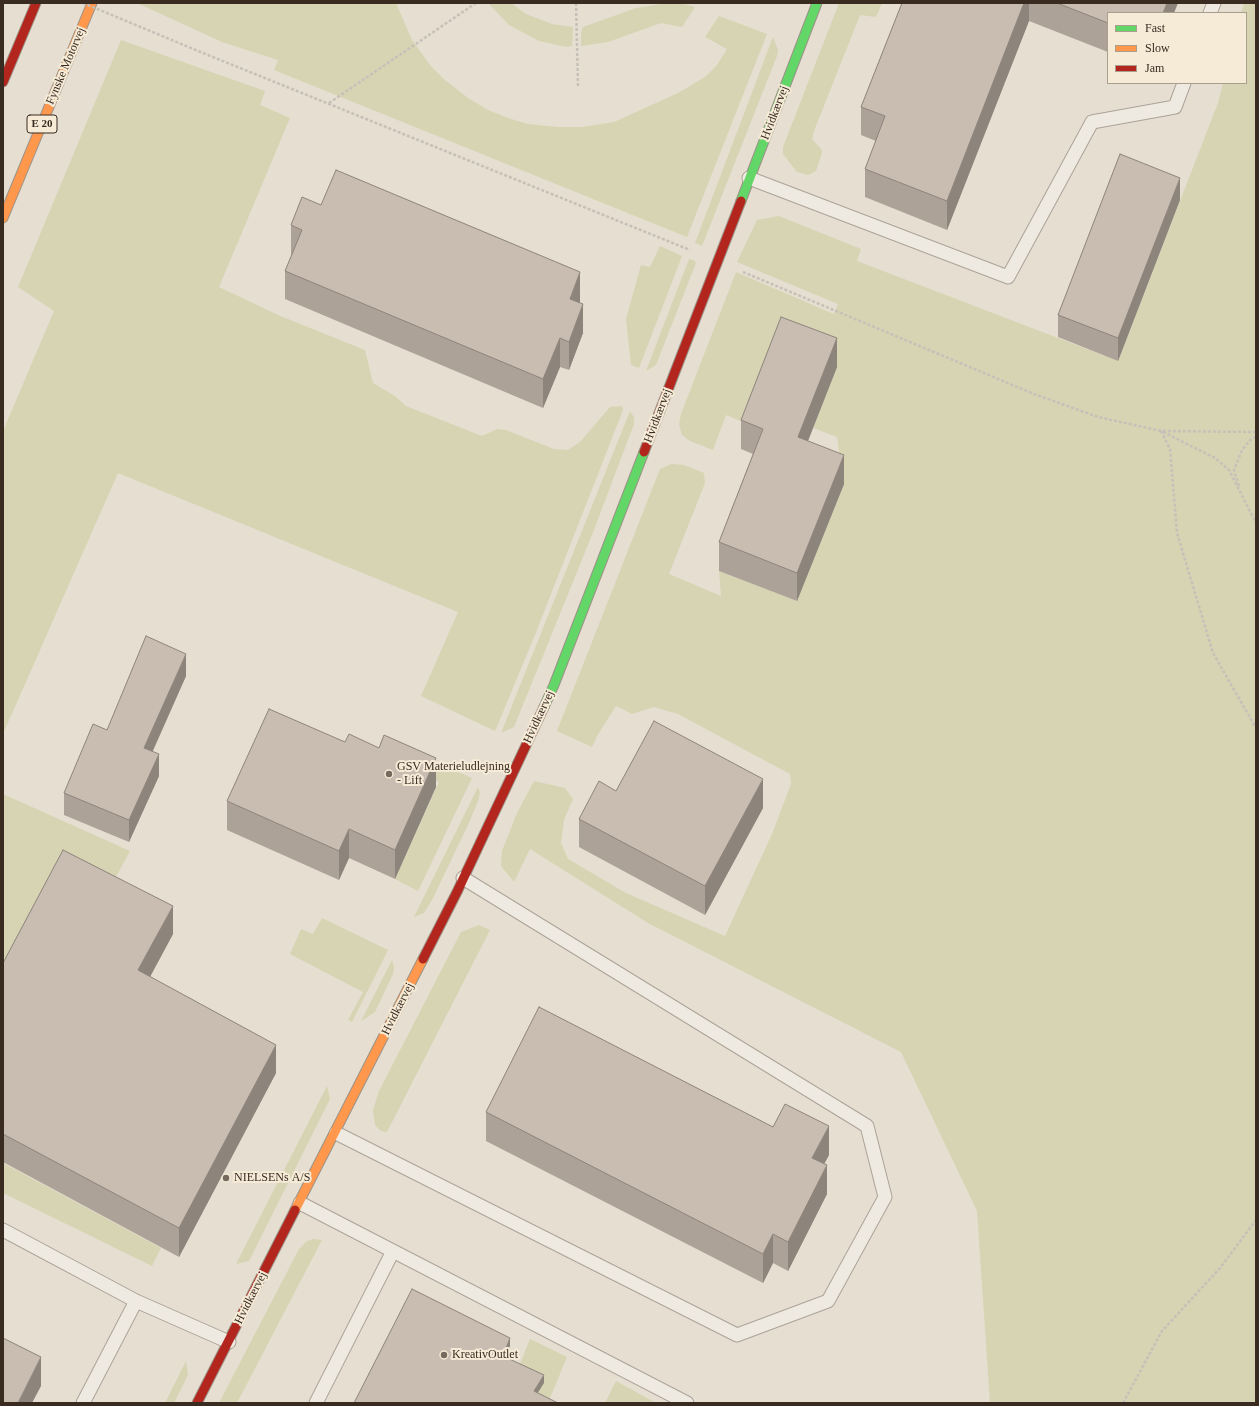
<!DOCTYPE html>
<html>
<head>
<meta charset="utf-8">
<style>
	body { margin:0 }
	#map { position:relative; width:1259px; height:1406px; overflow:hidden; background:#e6ded0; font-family:"Times New Roman",serif }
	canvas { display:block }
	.frame { position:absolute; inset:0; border:4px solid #3a2b20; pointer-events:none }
	.legend { position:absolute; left:1107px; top:12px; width:140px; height:72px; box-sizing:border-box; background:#f5ebd7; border:1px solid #aa9e8e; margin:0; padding:5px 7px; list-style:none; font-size:12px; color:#3a2b20 }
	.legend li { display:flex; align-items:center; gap:8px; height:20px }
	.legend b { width:20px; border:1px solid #aa9e8e }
</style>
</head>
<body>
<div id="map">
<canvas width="1259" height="1406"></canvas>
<div class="frame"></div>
<ul class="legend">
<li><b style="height:5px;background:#63d668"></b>Fast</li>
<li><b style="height:5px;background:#ff974d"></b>Slow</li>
<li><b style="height:5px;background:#b3261e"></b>Jam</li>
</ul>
</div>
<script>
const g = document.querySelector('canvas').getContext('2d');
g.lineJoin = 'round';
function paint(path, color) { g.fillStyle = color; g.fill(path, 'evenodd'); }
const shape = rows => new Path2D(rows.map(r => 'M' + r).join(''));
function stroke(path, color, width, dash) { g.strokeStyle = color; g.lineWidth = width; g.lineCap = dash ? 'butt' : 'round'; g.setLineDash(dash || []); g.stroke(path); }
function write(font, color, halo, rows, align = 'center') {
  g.font = font + ' "Times New Roman",serif'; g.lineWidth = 4; g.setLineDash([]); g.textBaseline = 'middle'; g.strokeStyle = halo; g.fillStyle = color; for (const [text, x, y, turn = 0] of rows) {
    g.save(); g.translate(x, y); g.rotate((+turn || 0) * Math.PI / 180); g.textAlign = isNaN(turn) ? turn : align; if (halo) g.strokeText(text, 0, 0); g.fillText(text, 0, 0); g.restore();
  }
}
const green = shape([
	[137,3,396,3,412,40,430,65,445,80,468,98,488,110,508,118,528,124,558,127,583,127,614,122,678,93,705,77,717,65,727,49,705,37,719,16,767,34,687,237,274,70,278,60,222,42],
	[488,3,511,3,526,14,552,24,573,27,572,46,566,47,539,41,509,25],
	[668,3,680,3,695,7,682,27,661,23,608,42,581,46,581,33,583,27,636,8],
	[839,3,882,3,876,17,860,15,814,131,812,139,822,150,822,153,816,171,808,175,797,172,783,154,783,147],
	[1244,3,1256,3,1256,1403,990,1403,977,1211,901,1052,648,923,530,849,514,882,501,866,502,851,517,813,534,781,565,788,573,799,564,820,561,843,568,859,626,893,725,936,772,834,791,784,790,774,678,714,654,707,632,714,616,706,597,736,592,747,557,731,660,469,671,464,684,465,704,473,705,483,669,574,721,596,719,571,797,601,844,484,837,437,813,428,750,425,726,415,713,450,690,441,682,435,679,424,681,414,736,272,834,314,838,304,737,262,757,220,779,216,861,249,857,261,1118,361,1218,103,1223,83,1246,83,1246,13,1241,13],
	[773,37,778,50,777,56,702,246,695,243],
	[121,40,265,91,260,105,290,118,219,287,278,315,365,350,373,383,395,396,406,406,482,436,497,429,506,430,554,449,568,450,580,442,610,407,622,406,623,410,535,635,495,731,421,696,458,612,118,473,3,734,3,431,54,311,18,287],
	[660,246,682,256,639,368,631,365,626,319,641,265,650,267],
	[689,259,694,260,696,263,656,365,646,371],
	[630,411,634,417,634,424,592,535,514,727,501,733],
	[401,747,472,778,418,891,395,879,439,782,410,770],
	[478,787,480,793,478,801,468,825,432,900,424,913,414,917],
	[3,794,130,851,104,899,3,992],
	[322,918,388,950,352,1022,348,1020,363,992,290,954,301,929,313,934],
	[479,925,490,930,387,1132,381,1131,375,1125,373,1110,379,1091,461,932],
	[392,960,394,967,393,974,375,1012,361,1021],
	[327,1086,330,1099,249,1261,236,1264],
	[3,1163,161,1248,152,1266,3,1193],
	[313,1239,322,1240,237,1403,219,1403,299,1249,307,1241],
	[530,1339,567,1357,548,1403,534,1399,543,1383,517,1371],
	[186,1361,188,1375,174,1403,165,1403],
	[616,1381,656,1403,605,1403]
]);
const path = shape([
	[576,3,578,86],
	[203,53,690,250],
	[329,103,476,3],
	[743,272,1034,394,1098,417,1161,431,1256,432],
	[1161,431,1170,449,1177,533,1213,653,1256,728],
	[1163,432,1215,458,1229,470,1256,523],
	[1239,486,1234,470,1242,450,1251,439,1256,437],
	[1123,1403,1162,1331,1220,1268,1256,1220]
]);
const lane = shape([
	[1210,13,1214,3],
	[749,178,1008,277,1092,122,1175,107,1184,83],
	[336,1133,737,1335,828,1301,885,1197,867,1126,463,878],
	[300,1203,687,1403],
	[3,1230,136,1301,229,1342],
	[83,1403,136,1301],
	[316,1403,393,1251]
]);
const fast = shape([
	[741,201,817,3],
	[544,707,554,685,644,452]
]);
const slow = shape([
	[3,218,92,3],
	[295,1210,423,959]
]);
const jam = shape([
	[3,82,36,3],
	[644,452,741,201],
	[423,959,457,892,544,707],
	[197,1403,295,1210]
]);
const pathBridge = shape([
	[83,3,203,53]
]);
const wall = shape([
	[902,3,1178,3,1108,13,1108,52,1029,21,947,230,865,197,865,169,876,141,861,135,861,107],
	[1180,200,1118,361,1058,337,1058,315],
	[321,205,580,301,580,303,583,333,569,370,560,367,543,408,285,299,285,271,292,254,291,254,291,225],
	[837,367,808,441,844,484,797,601,719,571,719,542,753,454,741,449,741,420],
	[186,676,153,751,159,776,129,842,64,815,64,793,107,730],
	[436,787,395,879,349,858,339,880,227,830,227,801],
	[616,791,763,808,705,915,579,847,579,819],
	[173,934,150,977,276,1073,179,1257,3,1162,3,963],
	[486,1112,829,1155,824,1164,827,1194,788,1271,773,1263,763,1283,486,1141]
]);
const shadedWall = shape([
	[1024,3,1029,3,1029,21,947,230,947,201],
	[1167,3,1178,3,1174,13,1163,13],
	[1180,178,1180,200,1118,361,1118,338],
	[580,272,580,301,570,327,570,299],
	[583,304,583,333,569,370,569,342],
	[560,338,560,367,543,408,543,379],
	[837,338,837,367,798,466,798,437],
	[844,455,844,484,797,601,797,573],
	[186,654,186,676,144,770,144,748],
	[159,754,159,776,129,842,129,820],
	[436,758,436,787,395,879,395,850],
	[763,779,763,808,705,915,705,886],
	[349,829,349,858,339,880,339,851],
	[173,906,173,934,138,999,138,970],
	[276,1045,276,1073,179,1257,179,1228],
	[829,1126,829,1155,812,1186,812,1158],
	[827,1165,827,1194,788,1271,788,1242],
	[773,1234,773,1263,763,1283,763,1254],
	[4,1236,4,1265,3,1268,3,1239],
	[510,1338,510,1346,503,1364,503,1356],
	[41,1357,41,1386,32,1403,18,1403],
	[544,1375,544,1383,534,1399,534,1391]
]);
const building = shape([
	[902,3,1024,3,947,201,865,169,885,116,861,107,902,3],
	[1057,3,1167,3,1163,13,1108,13,1108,23,1057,3],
	[1120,154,1180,178,1118,338,1058,315,1120,154],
	[336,170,580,272,570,299,583,304,569,342,560,338,543,379,285,271,302,230,291,225,302,197,321,205,336,170],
	[781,317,837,338,798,437,844,455,797,573,719,542,763,429,741,420,781,317],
	[146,636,186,654,144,748,159,754,129,820,64,793,93,724,107,730,146,636],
	[269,709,345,742,349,734,379,748,384,735,436,758,395,850,349,829,339,851,227,801,269,709],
	[654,721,763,779,705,886,579,819,599,781,616,791,654,721],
	[63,850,173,906,138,970,276,1045,179,1228,3,1134,3,963,63,850],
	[539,1007,773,1127,785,1104,829,1126,812,1158,827,1165,788,1242,773,1234,763,1254,486,1112,539,1007],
	[412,1289,510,1338,503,1356,544,1375,534,1391,558,1403,354,1403,412,1289],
	[3,1338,41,1357,18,1403,3,1403,3,1338]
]);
const markers = [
	[389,774,4,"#766a5e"],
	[226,1178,4,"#766a5e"],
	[444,1355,4,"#766a5e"]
];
const shields = [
	[42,124,30]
];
const shieldNames = [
	["E 20",42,124]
];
const streetNames = [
	["Fynske Motorvej",66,66,-67],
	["Hvidkærvej",775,113,-69],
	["Hvidkærvej",658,416,-69],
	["Hvidkærvej",539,717,-65],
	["Hvidkærvej",398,1009,-63],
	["Hvidkærvej",251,1298,-63]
];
const poiNames = [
	["GSV Materieludlejning",397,767],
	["- Lift",397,781],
	["NIELSENs A/S",234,1178],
	["KreativOutlet",452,1355]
];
paint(green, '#d6d4b3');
stroke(lane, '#aba398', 15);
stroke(fast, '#9b9388', 11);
stroke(slow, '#9b9388', 11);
stroke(jam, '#9b9388', 11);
stroke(path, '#c7c0b8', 2.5, [3, 2]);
stroke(lane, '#eee9e1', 13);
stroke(fast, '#63d668', 9);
stroke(slow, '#ff974d', 9);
stroke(jam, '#b3261e', 9);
stroke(pathBridge, '#c7c0b8', 2.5, [3, 2]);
paint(wall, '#ada298');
paint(shadedWall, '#8d847c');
paint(building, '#c9bcb1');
stroke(building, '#8d847c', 1);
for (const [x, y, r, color] of markers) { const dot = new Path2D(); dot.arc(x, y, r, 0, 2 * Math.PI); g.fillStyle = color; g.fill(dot); stroke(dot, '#f5ebd7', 1.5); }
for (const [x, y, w] of shields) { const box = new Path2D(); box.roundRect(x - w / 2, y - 9, w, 18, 3); g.fillStyle = '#f5ebd7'; g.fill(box); stroke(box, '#3a2b20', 1); }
write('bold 11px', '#3a2b20', null, shieldNames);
write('12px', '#3a2b20', '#f5ebd7', streetNames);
write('12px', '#3a2b20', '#f5ebd7', poiNames, 'left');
</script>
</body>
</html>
